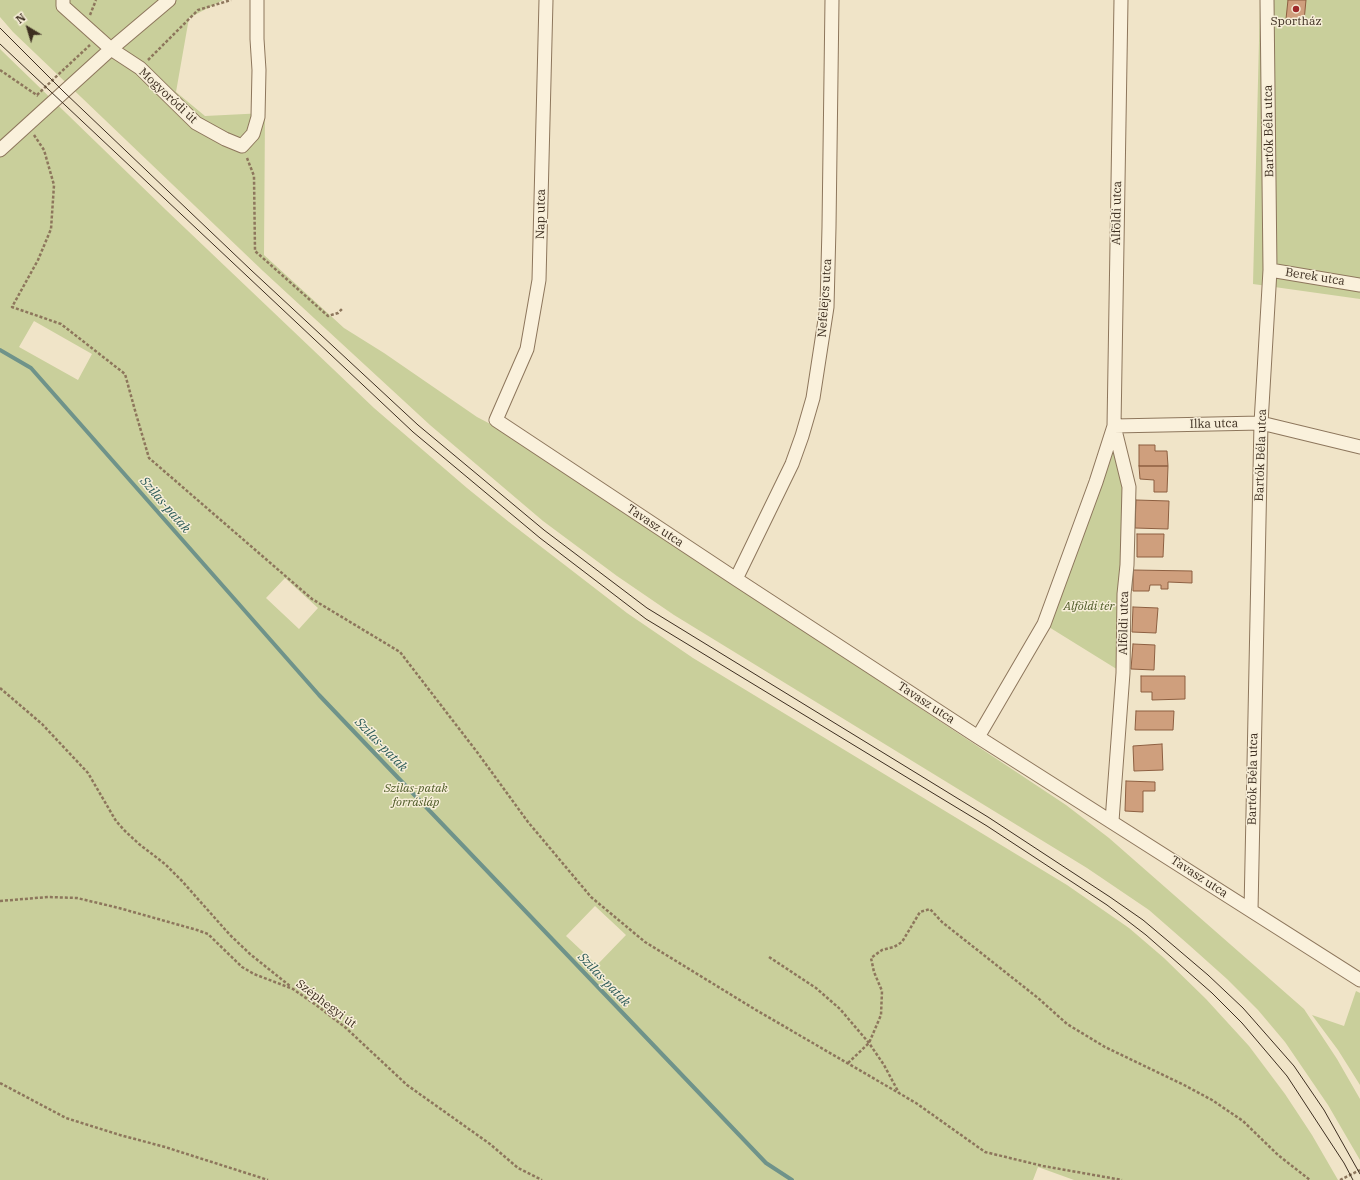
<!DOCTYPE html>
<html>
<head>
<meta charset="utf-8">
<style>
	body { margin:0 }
	#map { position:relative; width:1360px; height:1180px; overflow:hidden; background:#f0e4c8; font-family:"IBM Plex Serif",serif }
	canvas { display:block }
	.north { position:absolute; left:8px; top:8px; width:40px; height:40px; -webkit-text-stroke:3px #f7eed8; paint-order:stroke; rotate:322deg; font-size:11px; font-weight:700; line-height:16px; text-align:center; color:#3d2e20 }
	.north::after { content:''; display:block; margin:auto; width:14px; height:18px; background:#3d2e20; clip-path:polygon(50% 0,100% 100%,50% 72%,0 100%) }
</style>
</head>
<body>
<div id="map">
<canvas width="1360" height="1180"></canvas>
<div class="north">N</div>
</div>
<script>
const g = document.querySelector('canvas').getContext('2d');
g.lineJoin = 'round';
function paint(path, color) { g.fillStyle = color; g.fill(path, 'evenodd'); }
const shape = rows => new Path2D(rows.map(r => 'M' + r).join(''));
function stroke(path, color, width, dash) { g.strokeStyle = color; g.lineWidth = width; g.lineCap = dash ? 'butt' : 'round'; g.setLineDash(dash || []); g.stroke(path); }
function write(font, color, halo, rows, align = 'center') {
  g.font = font + ' "IBM Plex Serif",serif'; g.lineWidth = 3; g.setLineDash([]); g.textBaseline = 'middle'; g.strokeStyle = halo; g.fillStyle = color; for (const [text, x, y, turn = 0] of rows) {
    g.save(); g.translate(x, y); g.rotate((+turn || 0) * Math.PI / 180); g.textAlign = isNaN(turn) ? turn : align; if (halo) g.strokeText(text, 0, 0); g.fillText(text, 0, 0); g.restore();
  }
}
const green = shape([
	[0,0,223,0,189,18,176,92,205,116,265,113,264,255,344,328,384,353,477,417,500,429,1066,805,1109,838,1304,1009,1337,1059,1360,1099,1360,1160,1328,1105,1285,1042,1258,1010,1227,979,1189,945,1149,910,1087,868,674,615,617,576,543,521,430,425,263,271,13,32,0,17],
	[1260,0,1360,0,1360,299,1253,284],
	[0,49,166,210,374,408,467,488,509,522,627,613,693,658,1067,885,1129,928,1164,958,1206,999,1249,1046,1285,1094,1312,1135,1338,1180,1074,1180,1038,1167,1033,1180,0,1180],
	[34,321,92,354,78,380,19,347],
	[285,578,318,608,299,629,266,598],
	[595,906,626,935,597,965,566,936],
	[1114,426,1129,487,1123,673,1044,624],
	[1356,991,1360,993,1360,1085,1338,1050,1312,1015,1344,1026]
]);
const stream = shape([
	[0,350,31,368,319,695,766,1163,792,1180]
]);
const building = shape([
	[1288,0,1306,0,1304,21,1286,19,1288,0],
	[1139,445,1155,445,1155,451,1167,451,1168,466,1139,466,1139,445],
	[1139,466,1168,466,1167,492,1154,492,1154,480,1140,479,1139,466],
	[1136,500,1169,501,1168,529,1135,528,1136,500],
	[1137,534,1164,534,1163,557,1137,557,1137,534],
	[1133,570,1192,571,1192,583,1168,582,1168,589,1161,589,1161,585,1150,585,1149,591,1133,591,1133,570],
	[1133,607,1158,608,1156,633,1132,632,1133,607],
	[1133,644,1155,645,1154,670,1131,669,1133,644],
	[1141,676,1185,676,1185,699,1152,700,1152,692,1141,692,1141,676],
	[1136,711,1174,711,1173,730,1135,730,1136,711],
	[1162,744,1163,770,1134,771,1133,746,1162,744],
	[1126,781,1155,782,1155,791,1143,791,1143,812,1125,811,1126,781]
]);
const path = shape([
	[90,15,96,0],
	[148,60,198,10,231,0],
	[0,70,38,96],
	[37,95,61,72,90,45],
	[34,135,44,150,54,185,51,229,38,260,12,307,61,324,125,374,136,414,149,458,312,599,400,652,477,752,528,822,591,897,645,942,756,1010,916,1103,985,1152,1043,1166,1122,1180],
	[247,158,254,176,255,251,328,316,338,313,342,309],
	[0,688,42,724,88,773,116,821,125,831,139,844,165,864,182,881,230,935,250,954,290,986],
	[0,901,48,897,77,898,119,908,197,930,208,934,242,967,254,974,293,989,316,1005,346,1028,407,1085,490,1144,518,1168,542,1180],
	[769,957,816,988,840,1009,869,1043,884,1065,899,1093],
	[848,1063,869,1043,881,1015,882,991,874,972,871,958,882,950,894,947,902,942,920,912,930,909,942,922,1038,998,1067,1024,1105,1047,1184,1085,1212,1100,1243,1121,1278,1155,1310,1180],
	[0,1083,66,1118,120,1135,165,1147,268,1180],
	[1340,1180,1360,1170]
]);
const minor = shape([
	[63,0,63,6,111,49,140,68,196,123,225,139,242,146,253,134,258,117,259,70,257,39,257,0],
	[546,0,539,280,527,349,496,420,736,579,978,737,1360,980],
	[0,150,111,49,169,0],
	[1270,270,1360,285],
	[1114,426,1261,423,1360,447],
	[736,579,792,464,802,436,813,398,827,307,829,227,832,0],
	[978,737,1044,624,1096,482,1114,426],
	[1112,821,1123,673,1124,594,1127,565,1129,487,1114,426,1121,0],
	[1251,910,1261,423,1270,270,1267,0]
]);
const tram = shape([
	[0,28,64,92,251,270,418,425,544,530,647,608,988,817,1110,897,1143,920,1168,941,1208,975,1243,1008,1294,1066,1324,1110,1360,1174],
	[0,44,413,432,540,538,646,619,987,826,1107,905,1146,935,1212,993,1242,1023,1287,1076,1344,1163,1353,1180]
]);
const markers = [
	[1296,9,4,"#9e2a2b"]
];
const poiNames = [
	["Sportház",1296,22]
];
const streetNames = [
	["Mogyoródi út",168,96,43],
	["Bartók Béla utca",1269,131,-91],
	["Alföldi utca",1117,213,-89],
	["Nap utca",541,214,-89],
	["Berek utca",1315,277,9],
	["Nefelejcs utca",825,298,-86],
	["Ilka utca",1214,424,-1],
	["Bartók Béla utca",1261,455,-88],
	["Tavasz utca",655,526,34],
	["Alföldi utca",1124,623,-89],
	["Tavasz utca",926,703,33],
	["Bartók Béla utca",1253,779,-89],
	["Tavasz utca",1199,877,33],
	["Széphegyi út",326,1004,37]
];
const parkNames = [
	["Alföldi tér",1089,607],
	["Szilas-patak",416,789],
	["forrásláp",416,803]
];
const waterNames = [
	["Szilas-patak",165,505,49],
	["Szilas-patak",381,745,46],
	["Szilas-patak",604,980,46]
];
paint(green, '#c9cf9b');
stroke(stream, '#6f938a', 4);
paint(building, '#cf9f7d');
stroke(building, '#8d5f41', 1);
stroke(minor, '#8d765c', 15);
stroke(path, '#8d765c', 2.5, [3, 2]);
stroke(minor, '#faf1dc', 13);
stroke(tram, '#3d2e20', 1);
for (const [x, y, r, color] of markers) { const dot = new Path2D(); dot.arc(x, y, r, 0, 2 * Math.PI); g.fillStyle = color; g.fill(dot); stroke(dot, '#f7eed8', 1.5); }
write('12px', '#3d2e20', '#f7eed8', poiNames);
write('12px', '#3d2e20', '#f7eed8', streetNames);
write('italic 12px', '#4d5a26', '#f7eed8', parkNames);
write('italic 13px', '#2f5d5a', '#f7eed8', waterNames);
</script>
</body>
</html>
